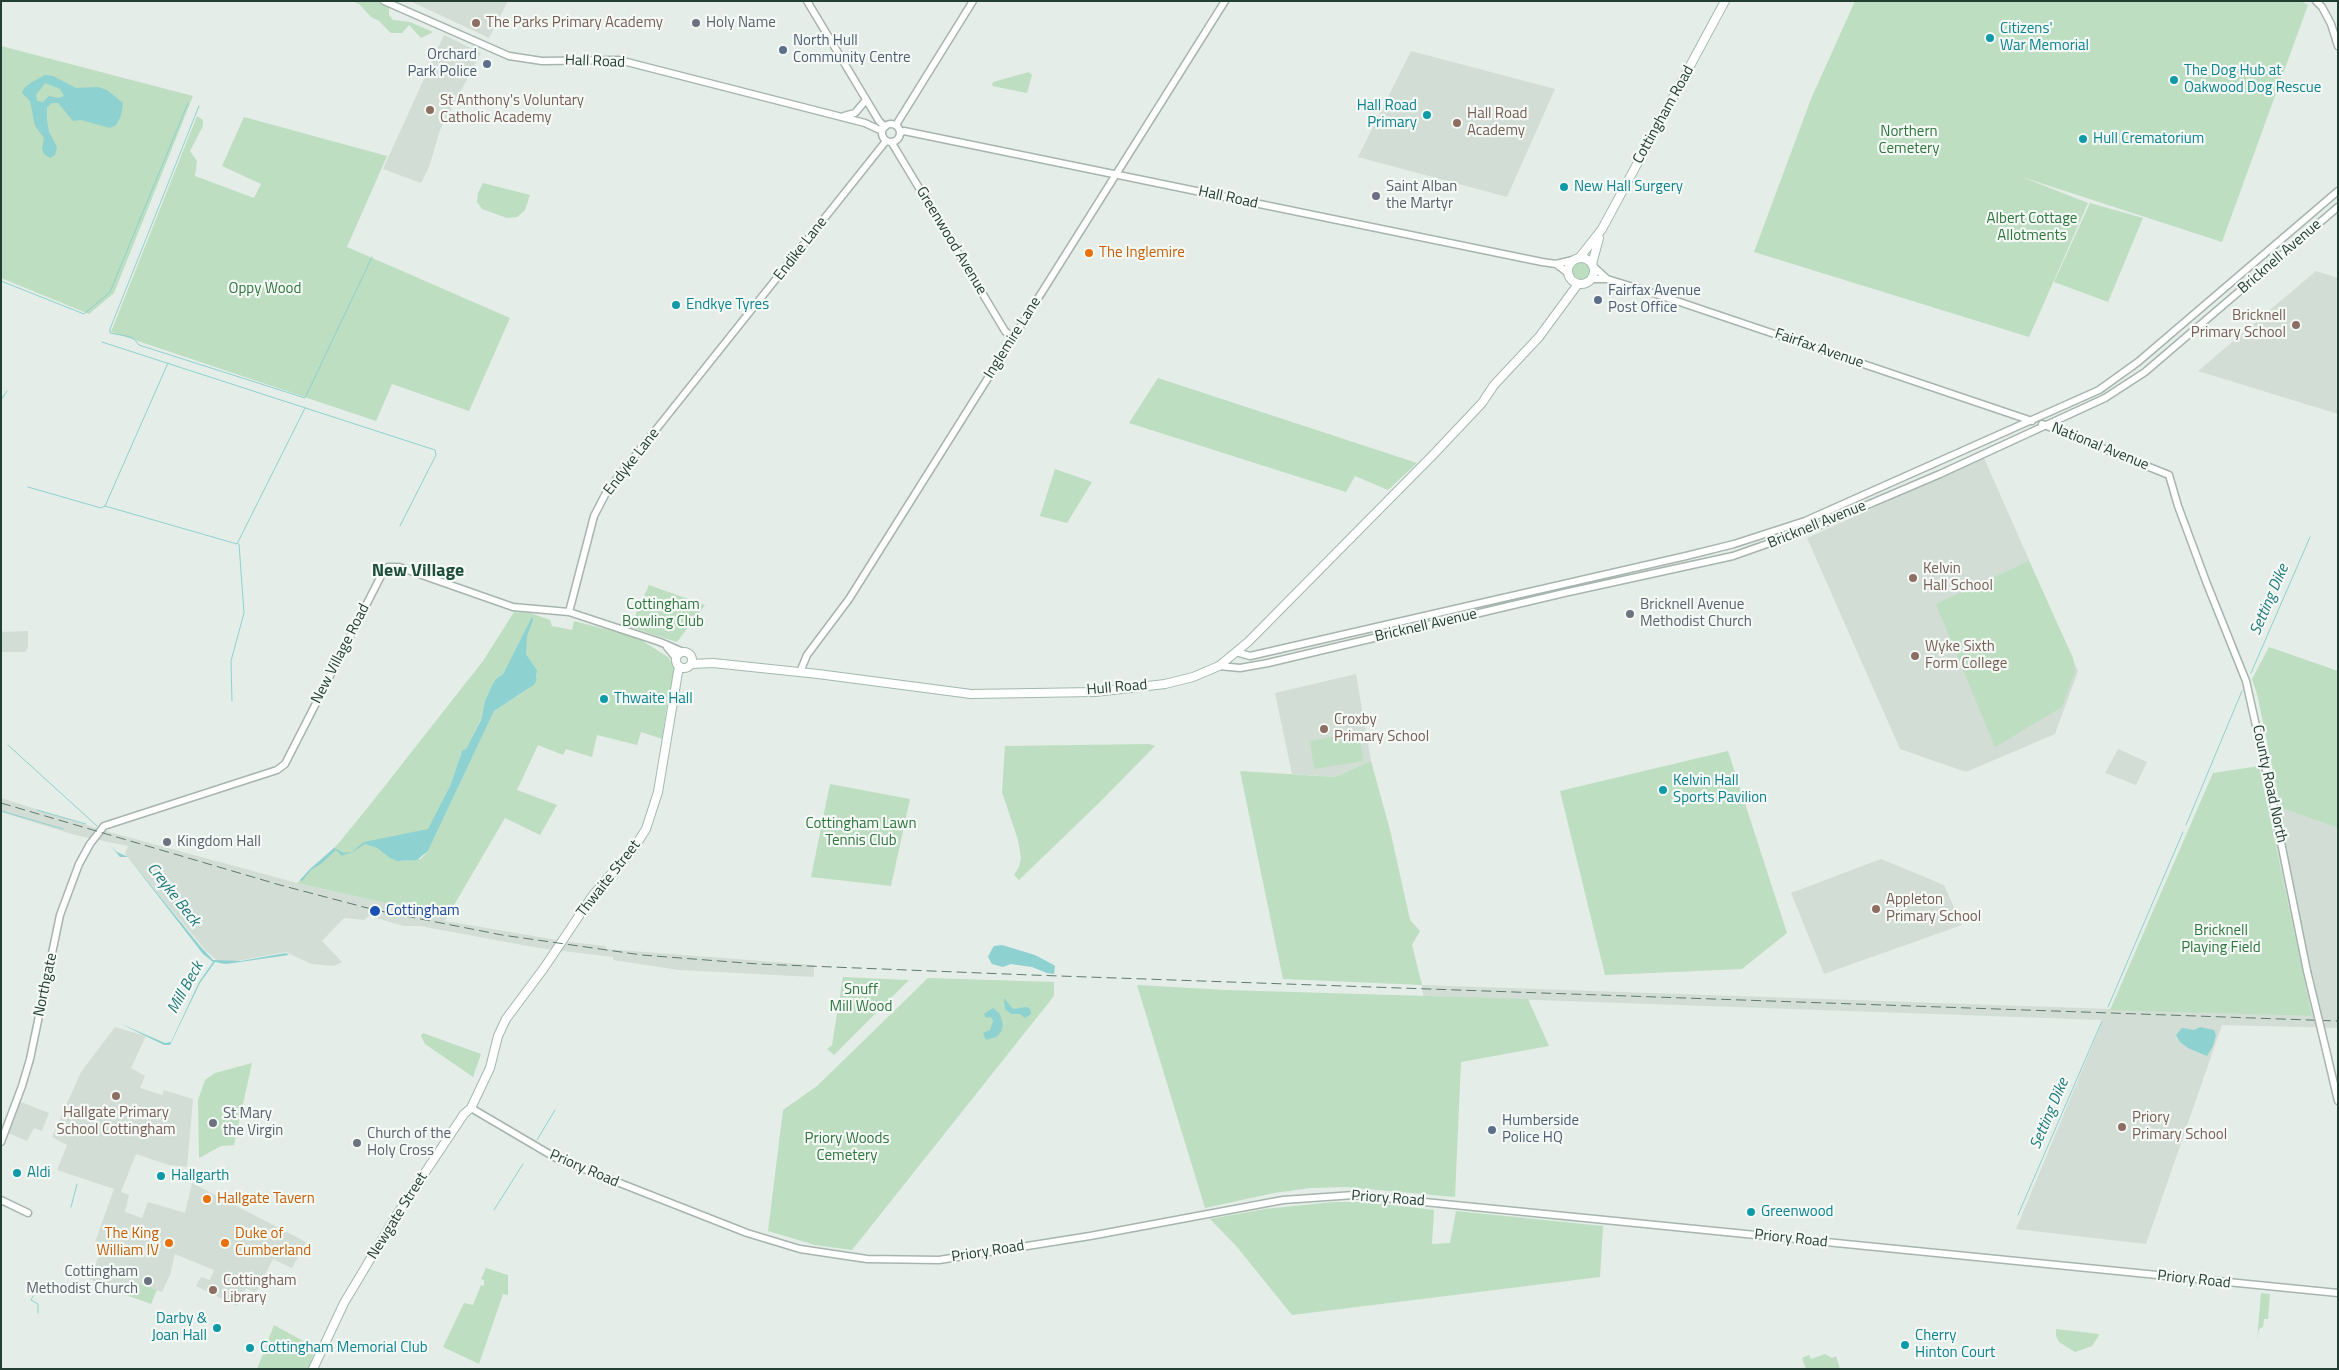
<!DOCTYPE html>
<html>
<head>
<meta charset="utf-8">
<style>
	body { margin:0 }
	#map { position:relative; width:2339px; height:1370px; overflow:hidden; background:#e4ede7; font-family:"Titillium Web",sans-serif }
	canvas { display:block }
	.frame { position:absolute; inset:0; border:2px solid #233e33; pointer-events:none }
</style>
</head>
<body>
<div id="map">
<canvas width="2339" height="1370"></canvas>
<div class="frame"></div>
</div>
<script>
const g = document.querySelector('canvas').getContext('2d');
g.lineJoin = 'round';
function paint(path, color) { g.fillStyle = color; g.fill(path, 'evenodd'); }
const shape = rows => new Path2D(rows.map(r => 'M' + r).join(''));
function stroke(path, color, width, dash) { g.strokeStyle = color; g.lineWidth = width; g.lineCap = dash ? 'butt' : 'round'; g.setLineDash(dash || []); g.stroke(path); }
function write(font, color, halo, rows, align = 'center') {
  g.font = font + ' "Titillium Web",sans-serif'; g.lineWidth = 4.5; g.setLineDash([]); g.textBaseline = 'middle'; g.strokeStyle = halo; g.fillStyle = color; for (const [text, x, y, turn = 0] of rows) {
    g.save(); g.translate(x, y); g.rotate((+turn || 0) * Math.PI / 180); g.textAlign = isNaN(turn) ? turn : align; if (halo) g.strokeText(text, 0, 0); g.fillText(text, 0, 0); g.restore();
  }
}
const built = shape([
	[410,1,508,1,489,38],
	[444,35,481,53,440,130,429,167,421,183,383,169],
	[1411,51,1555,89,1507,197,1358,157],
	[2316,271,2338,278,2338,414,2198,371],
	[1984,458,2078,671,2055,734,1966,772,1900,749,1807,538],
	[28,631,28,647,25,652,1,652,1,632],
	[1356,674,1371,761,1335,777,1292,774,1275,693],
	[2118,749,2147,762,2136,785,2105,773],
	[1,798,102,830,297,883,447,917,445,921,569,942,606,946,606,949,814,965,814,977,679,970,613,960,613,957,539,948,420,926,404,926,369,916,364,920,344,918,322,941,342,962,334,966,311,964,286,952,221,964,206,951,125,854,128,846,75,835,1,812],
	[2268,807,2281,808,2338,828,2338,1028,2222,1025,2146,1244,2016,1229,2103,1020,1423,996,1422,985,2312,1016],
	[1881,859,1944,885,1962,925,1824,974,1791,893],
	[115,1027,146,1036,131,1068,145,1076,140,1088,162,1095,164,1090,193,1099,187,1167,169,1165,136,1154,121,1192,129,1195,125,1212,142,1218,148,1202,185,1213,192,1183,306,1242,292,1268,273,1259,256,1293,246,1288,237,1306,196,1286,201,1277,210,1280,214,1270,175,1254,170,1275,162,1292,129,1281,123,1294,89,1279,102,1249,94,1245,114,1189,57,1170,67,1145,52,1137,81,1072],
	[16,1100,49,1113,42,1131,34,1128,27,1141,3,1131]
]);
const green = shape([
	[352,1,377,1,389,7,389,15,393,20,410,22,433,32,421,38,409,25,402,33,391,33,379,21,371,17,359,4],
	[1855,1,2301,1,2308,5,2222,242,2022,177,2088,203,2029,337,1754,252,1811,99],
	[1,46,193,96,114,293,89,314,1,278],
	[1029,72,1032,75,1027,93,992,86,993,82],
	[197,116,203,120,203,126,190,151,197,161,195,176,254,198,261,184,222,166,244,117,387,156,347,247,510,318,469,411,392,384,376,421,111,332],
	[483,183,530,195,525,210,517,217,507,218,482,209,477,202,478,193],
	[2090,203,2143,218,2108,302,2054,282],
	'1570 270a11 11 0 1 1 22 0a11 11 0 1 1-22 0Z',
	[1158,378,1417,463,1388,490,1355,476,1346,492,1129,423],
	[1055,469,1092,482,1067,523,1040,516],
	[2029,561,2073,658,2075,671,2062,707,1995,747,1936,604],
	[649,585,705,605,677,642,630,627],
	[514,612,530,613,550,620,552,626,572,630,574,621,636,637,668,657,676,670,667,704,662,739,641,732,637,745,597,735,592,757,566,749,563,755,538,745,517,790,557,805,540,835,505,818,447,917,297,883,338,844,373,801,483,661],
	[526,636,526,654,537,670,537,676,530,688,494,711,428,851,421,859,401,861,385,854,377,848,368,843,429,829,450,786,461,753,466,749,481,719,485,701,492,685,496,679,503,674,522,638],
	[2269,647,2338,671,2338,828,2281,808,2257,694,2252,679],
	[1359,732,1363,761,1314,769,1310,741],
	[1149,744,1155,746,1100,802,1019,880,1014,875,1019,867,1021,858,1018,840,1002,792,1005,746],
	[1728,751,1787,933,1742,969,1605,975,1560,791],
	[1371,761,1390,830,1410,920,1420,931,1412,945,1422,985,1283,979,1240,771,1335,777],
	[2259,766,2312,1016,2110,1010,2213,773],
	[830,784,910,799,891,886,811,877],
	[843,977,909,980,834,1055,827,1049,832,1045],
	[928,978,1054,982,1054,996,852,1250,815,1245,768,1231,783,1110,817,1086],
	[1137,985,1226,990,1528,999,1549,1046,1461,1062,1455,1197,1345,1187,1311,1188,1274,1193,1205,1208],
	[423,1033,481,1054,473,1077,425,1044,421,1036],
	[252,1063,234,1145,221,1146,199,1158,198,1100,205,1080,215,1073],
	[1334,1202,1367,1202,1434,1210,1432,1244,1450,1243,1456,1211,1603,1226,1600,1277,1292,1315,1237,1247,1210,1219,1265,1209],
	[486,1268,508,1275,508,1295,503,1294,479,1364,443,1347,464,1303,473,1305,481,1285,484,1286,484,1280,481,1279],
	[129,1281,157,1290,151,1304,123,1294],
	[2261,1293,2270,1294,2268,1319,2264,1319,2263,1327,2259,1329,2257,1340],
	[274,1325,316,1348,308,1369,257,1369],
	[2056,1329,2099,1334,2098,1337,2092,1346,2075,1352,2059,1342,2056,1336],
	[1825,1354,1832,1358,1836,1356,1840,1369,1806,1369,1802,1358,1809,1355,1811,1359]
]);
const water = shape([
	[45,75,53,76,76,88,98,87,107,90,123,103,121,116,116,125,110,128,81,120,73,121,58,103,52,103,47,107,47,120,49,132,57,147,55,155,50,158,44,154,42,149,44,138,35,126,30,101,22,93,24,88,32,82],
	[45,83,60,89,64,96,59,98,49,96,43,102,37,101,36,95],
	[532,617,533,620,527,636,526,654,537,670,536,681,534,685,494,711,428,851,417,860,397,861,390,858,377,848,365,844,353,852,343,855,343,857,336,850,322,863,311,870,302,881,300,880,310,869,334,848,344,853,352,852,364,842,428,829,450,786,462,751,466,749,481,720,485,701,492,685,496,679,503,674],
	[111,846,117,852,128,857,200,946,213,960,241,961,286,953,289,955,226,964,215,962,200,983,170,1045,164,1045,119,1023,165,1043,171,1042,199,982,213,962,203,954,128,857,120,857],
	[1002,945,1035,955,1052,964,1055,966,1054,974,1047,973,1032,967,1011,964,1003,967,992,964,988,957,992,949,994,946],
	[1004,998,1013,1009,1026,1007,1030,1009,1031,1014,1025,1018,1020,1014,1011,1014,1005,1009],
	[993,1008,1000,1014,1003,1025,1001,1032,996,1037,986,1040,983,1033,990,1030,993,1021,991,1017,986,1018,984,1014],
	[2200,1027,2214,1030,2216,1035,2213,1046,2207,1056,2188,1048,2180,1042,2176,1035,2182,1028,2194,1030]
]);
const stream = shape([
	[199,106,110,329,110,333,126,336,133,338,139,345,305,398,372,257],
	[1,281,84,314,110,292,188,103],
	[102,342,435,450,436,455,400,526],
	[1,400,7,391],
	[28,487,101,508,105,506,168,363],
	[105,506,237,544,305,408],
	[2251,673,2310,537],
	[232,701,231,661,244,613,239,544],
	[8,745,97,826],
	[37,810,86,824],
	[1,811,63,829],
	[2186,825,2242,691],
	[2108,1007,2183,832],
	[537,1140,555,1110],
	[71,1207,77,1184],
	[494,1210,523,1164],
	[2018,1215,2102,1021],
	[33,1296,31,1300,38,1304,38,1313]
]);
const tertiary = shape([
	[384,1,509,56,542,61,619,60,865,123,882,131],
	[807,1,879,121,885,127],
	[2316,1,2322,7,2331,24,2338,46],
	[844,116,855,113,866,100],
	'882 133a9 9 0 1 1 18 0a9 9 0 1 1-18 0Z',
	[896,125,973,1],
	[900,133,904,131,1542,262,1556,264,1573,260],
	[892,143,1005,331,1013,338],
	[1556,264,1568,273],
	[1594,267,1606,278],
	[1591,279,1607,279,1653,293,2032,421],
	[2042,424,2169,475,2178,506,2207,584,2246,681,2271,793,2307,971],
	[569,612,594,516,607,491,886,141],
	[667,647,676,658],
	[1236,652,1250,656,1686,556,1734,544,1805,521,2099,390,2138,362,2338,191],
	[1219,666,1240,668,1268,663,1564,593,1733,556,1818,526,1940,474,2105,398,2145,372,2338,207],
	[800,672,807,655,849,599,1225,1],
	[2326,1050,2338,1101],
	[471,1108,556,1158,747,1233,800,1249,867,1259,939,1260,1090,1236,1283,1200,1354,1195,2338,1293],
	[1,1142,22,1086,30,1059,60,915,79,864,90,844,104,826,277,770,285,764,382,574,388,567,399,567,513,607,569,612,660,642,683,652],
	[1,1200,28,1213]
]);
const secondary = shape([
	[1580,257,1602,229,1725,1],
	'1568 271a13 13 0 1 1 26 0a13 13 0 1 1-26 0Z',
	[1592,264,1599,238],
	'676 660a8 8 0 1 1 16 0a8 8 0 1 1-16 0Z',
	[691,664,713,663,818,674,971,694,1095,692,1165,684,1193,677,1219,666,1248,642,1432,456,1482,403,1494,385,1539,337,1578,284],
	[313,1369,344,1303,396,1216,464,1114,471,1108,490,1068,498,1036,506,1019,544,968,593,895,634,848,646,829,658,792,679,666]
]);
const rail = shape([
	[1,803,280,885,375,910,502,935,642,955,758,964,1031,975,2338,1021]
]);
const tertiaryBridge = shape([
	[2307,971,2326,1050]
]);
const markers = [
	[476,23,5,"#8d6e63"],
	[696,23,5,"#6b7280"],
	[1990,38,5,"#0f9aa8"],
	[783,50,5,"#5c6f8a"],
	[487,64,5,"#5c6f8a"],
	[2174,80,5,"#0f9aa8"],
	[430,110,5,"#8d6e63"],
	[1427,115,5,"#0f9aa8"],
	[1457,123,5,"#8d6e63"],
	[2083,139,5,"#0f9aa8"],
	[1564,187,5,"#0f9aa8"],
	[1376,196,5,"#6b7280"],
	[1089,253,5,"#e8710a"],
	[1598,300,5,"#5c6f8a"],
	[676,305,5,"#0f9aa8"],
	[2296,325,5,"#8d6e63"],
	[1913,578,5,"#8d6e63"],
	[1630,614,5,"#6b7280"],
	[1915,656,5,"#8d6e63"],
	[604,699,5,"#0f9aa8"],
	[1324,729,5,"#8d6e63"],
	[1663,790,5,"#0f9aa8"],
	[167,842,5,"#6b7280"],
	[1876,909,5,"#8d6e63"],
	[375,911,6,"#1a4fb4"],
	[116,1096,5,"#8d6e63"],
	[213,1123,5,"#6b7280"],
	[2122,1127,5,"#8d6e63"],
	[1492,1130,5,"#5c6f8a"],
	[357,1143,5,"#6b7280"],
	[17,1173,5,"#0f9aa8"],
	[161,1176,5,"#0f9aa8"],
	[207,1199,5,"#e8710a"],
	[1751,1212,5,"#0f9aa8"],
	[169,1243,5,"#e8710a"],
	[225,1243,5,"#e8710a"],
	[148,1281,5,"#6b7280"],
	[213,1290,5,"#8d6e63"],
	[217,1328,5,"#0f9aa8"],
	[1905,1345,5,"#0f9aa8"],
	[250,1348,5,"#0f9aa8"]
];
const educationNames = [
	["The Parks Primary Academy",486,23],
	["St Anthony's Voluntary",440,101],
	["Catholic Academy",440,118],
	["Hall Road",1467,114],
	["Academy",1467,131],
	["Bricknell",2286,316,"right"],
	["Primary School",2286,333,"right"],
	["Kelvin",1923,569],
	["Hall School",1923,586],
	["Wyke Sixth",1925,647],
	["Form College",1925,664],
	["Croxby",1334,720],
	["Primary School",1334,737],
	["Appleton",1886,900],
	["Primary School",1886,917],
	["Hallgate Primary",116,1113,"center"],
	["School Cottingham",116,1130,"center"],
	["Priory",2132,1118],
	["Primary School",2132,1135],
	["Cottingham",223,1281],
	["Library",223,1298]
];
const worshipNames = [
	["Holy Name",706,23],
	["Saint Alban",1386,187],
	["the Martyr",1386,204],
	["Bricknell Avenue",1640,605],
	["Methodist Church",1640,622],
	["Kingdom Hall",177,842],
	["St Mary",223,1114],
	["the Virgin",223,1131],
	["Church of the",367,1134],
	["Holy Cross",367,1151],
	["Cottingham",138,1272,"right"],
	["Methodist Church",138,1289,"right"]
];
const cultureNames = [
	["Citizens'",2000,29],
	["War Memorial",2000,46],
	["The Dog Hub at",2184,71],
	["Oakwood Dog Rescue",2184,88],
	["Hall Road",1417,106,"right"],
	["Primary",1417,123,"right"],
	["Hull Crematorium",2093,139],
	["New Hall Surgery",1574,187],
	["Endkye Tyres",686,305],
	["Thwaite Hall",614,699],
	["Kelvin Hall",1673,781],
	["Sports Pavilion",1673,798],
	["Aldi",27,1173],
	["Hallgarth",171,1176],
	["Greenwood",1761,1212],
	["Darby &",207,1319,"right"],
	["Joan Hall",207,1336,"right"],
	["Cherry",1915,1336],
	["Hinton Court",1915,1353],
	["Cottingham Memorial Club",260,1348]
];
const serviceNames = [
	["North Hull",793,41],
	["Community Centre",793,58],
	["Orchard",477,55,"right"],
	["Park Police",477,72,"right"],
	["Fairfax Avenue",1608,291],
	["Post Office",1608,308],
	["Humberside",1502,1121],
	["Police HQ",1502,1138]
];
const streetNames = [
	["Hall Road",595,62,2],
	["Cottingham Road",1664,115,-61],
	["Hall Road",1228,198,12],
	["Greenwood Avenue",951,241,59],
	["Endike Lane",801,249,-52],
	["Bricknell Avenue",2280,257,-41],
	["Inglemire Lane",1013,338,-58],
	["Fairfax Avenue",1819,349,19],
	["National Avenue",2100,447,22],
	["Endyke Lane",632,462,-52],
	["Bricknell Avenue",1817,525,-22],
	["Bricknell Avenue",1426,626,-13],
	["New Village Road",341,654,-63],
	["Hull Road",1117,688,-5],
	["County Road North",2269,784,78],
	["Thwaite Street",609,879,-52],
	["Northgate",46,985,-78],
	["Priory Road",584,1169,23],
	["Priory Road",1388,1199,4],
	["Newgate Street",398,1216,-58],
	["Priory Road",1791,1239,6],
	["Priory Road",988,1252,-9],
	["Priory Road",2194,1280,6]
];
const parkNames = [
	["Northern",1909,132],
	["Cemetery",1909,149],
	["Albert Cottage",2032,219],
	["Allotments",2032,236],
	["Oppy Wood",265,289],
	["Cottingham",663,605],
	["Bowling Club",663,622],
	["Cottingham Lawn",861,824],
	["Tennis Club",861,841],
	["Bricknell",2221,931],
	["Playing Field",2221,948],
	["Snuff",861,990],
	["Mill Wood",861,1007],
	["Priory Woods",847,1139],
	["Cemetery",847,1156]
];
const foodNames = [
	["The Inglemire",1099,253],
	["Hallgate Tavern",217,1199],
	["The King",159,1234,"right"],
	["William IV",159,1251,"right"],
	["Duke of",235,1234],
	["Cumberland",235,1251]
];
const transitNames = [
	["Cottingham",386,911]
];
const waterNames = [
	["Setting Dike",2270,600,-67],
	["Creyke Beck",173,895,52],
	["Mill Beck",186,988,-61],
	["Setting Dike",2050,1114,-67]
];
const quarterNames = [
	["New Village",418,572]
];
paint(built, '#d2ddd6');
paint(green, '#bddec1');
paint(water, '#8dd1d0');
stroke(stream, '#8dd1d0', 1);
stroke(tertiary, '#a6b5ad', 9);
stroke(secondary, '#a2b9ad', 10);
stroke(tertiary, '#fff', 6);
stroke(secondary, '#fff', 8);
stroke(rail, '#5e7a6e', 1, [10, 5]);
stroke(tertiaryBridge, '#a6b5ad', 9, []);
stroke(tertiaryBridge, '#fff', 6);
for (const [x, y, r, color] of markers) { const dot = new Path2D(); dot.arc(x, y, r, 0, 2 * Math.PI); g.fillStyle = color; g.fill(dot); stroke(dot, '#f4f9f6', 2); }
write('15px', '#785e54', '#f4f9f6', educationNames, 'left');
write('15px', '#5b616d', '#f4f9f6', worshipNames, 'left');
write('15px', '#0d838f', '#f4f9f6', cultureNames, 'left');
write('15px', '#4e5e75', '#f4f9f6', serviceNames, 'left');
write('15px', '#233e33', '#f4f9f6', streetNames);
write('15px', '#2e753e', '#f4f9f6', parkNames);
write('15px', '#c56008', '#f4f9f6', foodNames, 'left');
write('15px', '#164399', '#f4f9f6', transitNames, 'left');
write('italic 16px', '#1e797a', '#f4f9f6', waterNames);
write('bold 18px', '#20503d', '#f4f9f6', quarterNames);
</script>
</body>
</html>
